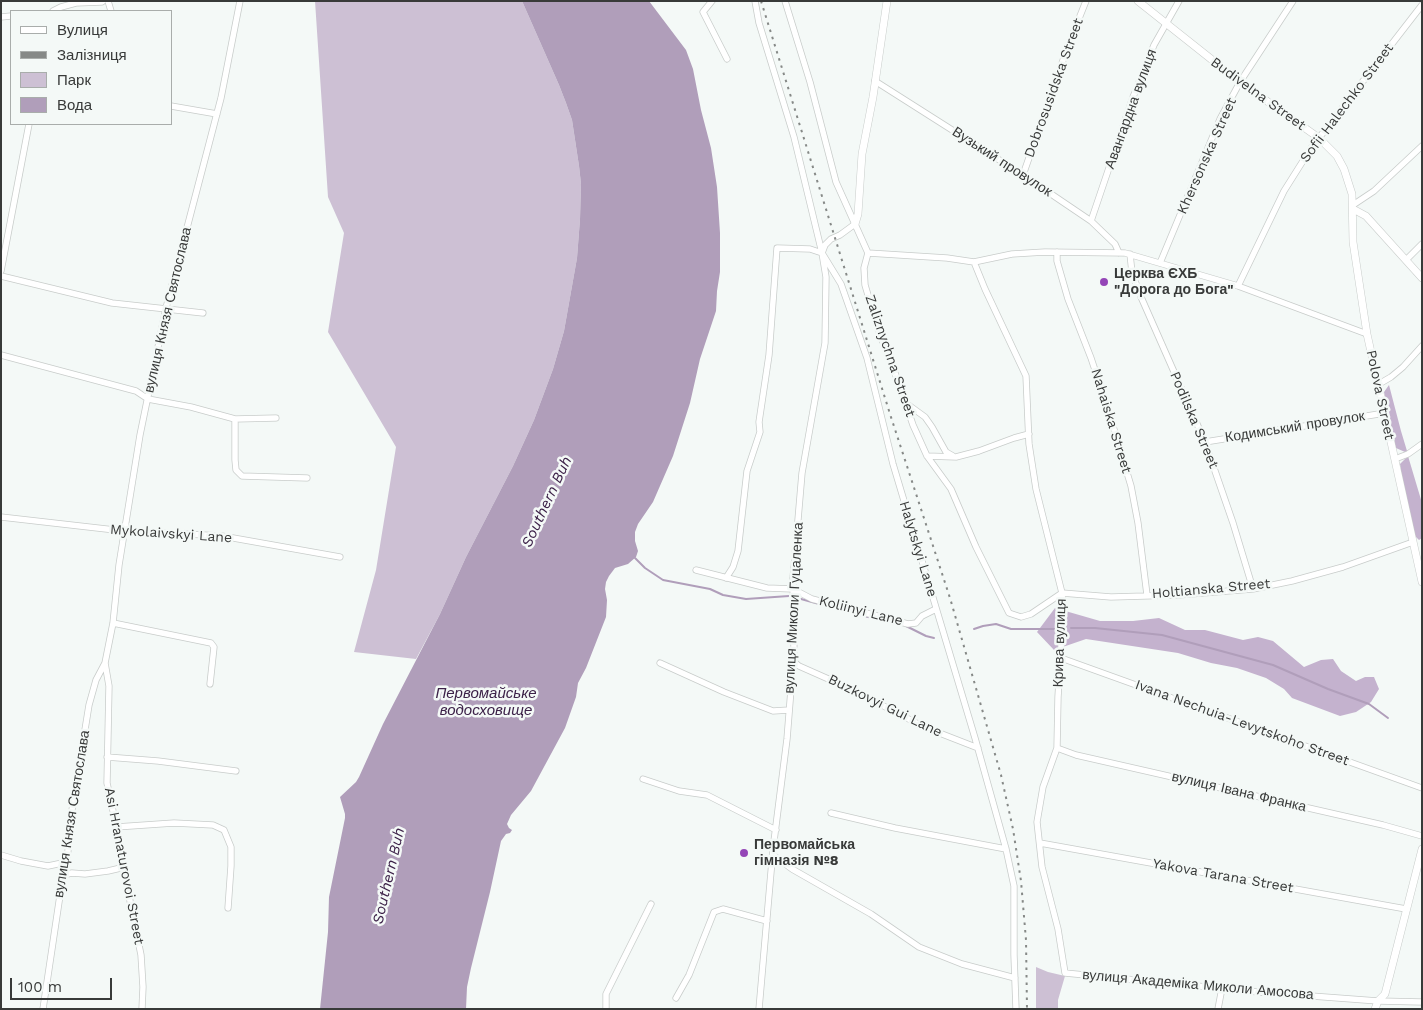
<!DOCTYPE html>
<html>
<head>
<meta charset="utf-8">
<style>
	body { margin:0 }
	#map { position:relative; width:1423px; height:1010px; overflow:hidden; background:#f4f9f7; font-family:"Work Sans",sans-serif }
	canvas { display:block }
	.frame { position:absolute; inset:0; border:2px solid #383a39; pointer-events:none }
	.legend { position:absolute; left:10px; top:10px; width:162px; height:115px; box-sizing:border-box; background:#f4f9f7; border:1px solid #a9adab; margin:0; padding:6px 9px; list-style:none; font-size:15px; color:#383a39 }
	.legend li { display:flex; align-items:center; gap:10px; height:25px }
	.legend b { width:25px; border:1px solid #a9adab }
	.scale { position:absolute; left:10px; top:978px; width:102px; height:22px; box-sizing:border-box; border:2px solid #383a39; border-top:0; padding-left:6px; font-size:15px; line-height:18px; white-space:nowrap; color:#383a39; -webkit-text-stroke:4px #f4f9f7; paint-order:stroke }
</style>
</head>
<body>
<div id="map">
<canvas width="1423" height="1010"></canvas>
<div class="frame"></div>
<ul class="legend">
<li><b style="height:6px;background:#fff"></b>Вулиця</li>
<li><b style="height:6px;background:#868987"></b>Залізниця</li>
<li><b style="height:14px;background:#cdc0d4"></b>Парк</li>
<li><b style="height:14px;background:#b09eba"></b>Вода</li>
</ul>
<div class="scale">100 m</div>
</div>
<script>
const g = document.querySelector('canvas').getContext('2d');
g.lineJoin = 'round';
function paint(path, color) { g.fillStyle = color; g.fill(path, 'evenodd'); }
const shape = rows => new Path2D(rows.map(r => 'M' + r).join(''));
function stroke(path, color, width, dash) { g.strokeStyle = color; g.lineWidth = width; g.lineCap = dash ? 'butt' : 'round'; g.setLineDash(dash || []); g.stroke(path); }
function write(font, color, halo, rows, align = 'center') {
  g.font = font + ' "Work Sans",sans-serif'; g.lineWidth = 5; g.setLineDash([]); g.textBaseline = 'middle'; g.strokeStyle = halo; g.fillStyle = color; for (const [text, x, y, turn = 0] of rows) {
    g.save(); g.translate(x, y); g.rotate((+turn || 0) * Math.PI / 180); g.textAlign = isNaN(turn) ? turn : align; if (halo) g.strokeText(text, 0, 0); g.fillText(text, 0, 0); g.restore();
  }
}
const green = shape([
	[315,1,522,1,559,85,566,103,572,120,579,166,581,184,580,219,577,258,564,331,553,369,534,420,513,466,466,557,440,614,416,659,354,652,376,570,396,447,328,332,344,233,328,197],
	[1036,967,1048,972,1065,976,1058,1000,1058,1009,1036,1009]
]);
const forest = shape([
	[1389,385,1401,431,1407,451,1405,452,1396,448,1393,439,1384,392],
	[1408,456,1422,503,1422,538,1419,540,1415,536,1402,479,1400,464],
	[1055,608,1100,621,1133,621,1159,618,1185,630,1205,630,1243,640,1258,637,1273,641,1304,667,1321,660,1333,659,1341,671,1356,681,1365,677,1374,677,1379,689,1371,702,1356,712,1340,716,1292,698,1284,689,1266,678,1237,668,1211,663,1178,653,1086,639,1054,650,1037,632]
]);
const water = shape([
	[522,1,649,1,686,50,693,69,701,110,711,148,717,187,720,233,720,272,717,291,716,311,700,359,690,403,673,456,653,502,638,524,635,532,635,541,638,551,636,557,628,564,615,568,609,576,606,582,605,589,607,600,606,617,586,668,578,683,576,697,565,728,531,791,511,815,507,824,509,828,512,830,510,833,506,834,501,841,490,892,471,968,467,987,466,1009,320,1009,328,932,329,897,345,818,345,814,340,797,356,782,359,777,383,724,440,614,466,557,513,466,534,420,553,369,564,331,577,258,580,219,581,184,579,166,572,120,566,103,559,85]
]);
const stream = shape([
	[635,558,645,568,663,580,710,589,723,595,746,599,789,596],
	[801,599,859,615,882,620],
	[906,626,926,636,934,638],
	[1071,628,1095,628,1162,635,1273,665,1328,689,1369,704,1388,718],
	[974,629,983,626,996,624,1011,629,1055,629]
]);
const minor = shape([
	[108,1,111,11],
	[712,1,703,12,727,59],
	[755,1,759,23,794,137,822,253,841,284,867,358,893,464,975,738,1006,849,1014,886,1014,955,1016,1009],
	[785,1,810,82,836,182,868,253,864,268,865,285,879,332,895,373,913,425,927,456,951,489,976,547,1009,613,1021,617,1031,614,1062,593,1111,597,1179,595,1253,589,1292,581,1343,567,1413,542],
	[53,11,61,7,76,3,102,2,103,1],
	[1,17,11,16],
	[875,81,1023,175,1091,221,1115,244,1119,253],
	[171,106,217,114],
	[1023,175,1068,46,1086,1],
	[1353,205,1374,191,1422,146],
	[1091,221,1133,97,1154,45,1179,1],
	[1057,252,1057,261,1068,299,1091,358,1107,406,1131,486,1138,523,1147,595],
	[868,253,947,258,974,262,1012,254,1045,252,1125,253,1238,286,1367,334],
	[1130,254,1132,273,1141,297,1205,442,1233,523,1253,589],
	[1406,260,1422,244],
	[974,262,985,289,1026,376,1029,444,1036,489,1062,593,1063,615,1058,697,1057,748,1043,787,1037,822,1042,867,1058,929,1065,973,1258,992,1378,1001,1422,1002],
	[1160,263,1220,119,1240,82,1293,1],
	[1,271,29,124],
	[1,276,112,303,203,313],
	[1238,286,1284,191,1313,145,1319,138,1422,5],
	[1,355,136,391,148,399,191,407,235,419,276,418],
	[1379,384,1391,377,1403,367,1422,346],
	[907,404,925,417,932,427,946,452,953,456],
	[235,419,235,460,236,470,242,476,307,478],
	[1205,442,1385,413],
	[927,456,956,457,979,451,1014,438,1029,434],
	[1395,459,1408,454,1422,444],
	[1,517,115,530,222,536,340,557],
	[696,570,767,588,793,589,812,599,908,624,916,623,922,616,936,609],
	[726,578,733,567,738,551,747,471,760,432,759,422,769,355,777,248,810,249,822,253],
	[113,623,211,643,214,647,210,684],
	[1061,658,1422,788],
	[793,661,799,666,851,689,924,727,978,748],
	[105,663,109,686,107,783,125,867,129,896,141,955,143,987,142,1009],
	[660,663,724,692,773,711,789,710],
	[1057,748,1076,755,1383,825,1422,836],
	[107,757,158,761,236,771],
	[643,779,679,791,707,795,776,830],
	[831,813,895,828,1006,849],
	[116,827,174,823,213,825,224,830,231,847,231,866,228,908],
	[1040,843,1406,909],
	[1,855,21,861,48,866,67,862],
	[773,855,792,869,871,914,919,947,962,964,1015,978],
	[63,875,72,873,85,874,108,871,125,867],
	[676,998,689,975,714,912,723,909,767,921],
	[43,1009,63,875,67,862,71,816,89,705,96,680,105,663,113,623,119,565,140,435,166,308,221,98,240,1],
	[606,1009,606,994,651,904],
	[759,1009,773,849,787,739,794,652,793,578,802,473,825,343,826,277,822,253,825,245,831,239,840,235,855,224],
	[1218,1009,1222,988]
]);
const tertiary = shape([
	[1138,1,1240,82,1319,138,1337,156,1344,169,1352,194,1353,242,1367,334,1422,582],
	[1353,209,1366,216,1422,278],
	[855,224,858,214,862,154,873,97,887,1],
	[1375,1009,1378,1001,1385,994,1422,849]
]);
const rail = shape([
	[761,1,890,414,950,598,1001,775,1013,829,1021,881,1026,940,1027,1009]
]);
const markers = [
	[1104,282,5,"#9446b7"],
	[744,853,5,"#9446b7"]
];
const streetNames = [
	["Dobrosusidska Street",1054,88,-70],
	["Budivelna Street",1258,94,36],
	["Sofii Halechko Street",1347,103,-53],
	["Авангардна вулиця",1131,109,-70],
	["Khersonska Street",1207,156,-66],
	["Вузький провулок",1002,162,33],
	["вулиця Князя Святослава",168,310,-77],
	["Zaliznychna Street",890,356,71],
	["Polova Street",1380,395,78],
	["Podilska Street",1194,420,67],
	["Nahaiska Street",1111,421,73],
	["Кодимський провулок",1295,427,-9],
	["Mykolaivskyi Lane",171,534,4],
	["Halytskyi Lane",918,549,73],
	["Holtianska Street",1211,589,-5],
	["вулиця Миколи Гуцаленка",794,608,-87],
	["Koliinyi Lane",861,611,14],
	["Крива вулиця",1060,643,-88],
	["Buzkovyi Gui Lane",885,706,26],
	["Ivana Nechuia-Levytskoho Street",1242,723,20],
	["вулиця Івана Франка",1239,792,13],
	["вулиця Князя Святослава",72,814,-81],
	["Asi Hranaturovoi Street",124,866,79],
	["Yakova Tarana Street",1223,876,10],
	["вулиця Академіка Миколи Амосова",1198,985,5]
];
const poiNames = [
	["Церква ЄХБ",1114,274],
	["\"Дорога до Бога\"",1114,290],
	["Первомайська",754,845],
	["гімназія №8",754,861]
];
const waterNames = [
	["Southern Buh",547,502,-65],
	["Первомайське",486,694],
	["водосховище",486,711],
	["Southern Buh",389,876,-77]
];
paint(green, '#cdc0d4');
paint(forest, '#c4b2ce');
paint(water, '#b09eba');
stroke(stream, '#b09eba', 2);
stroke(minor, '#c8ccca', 7);
stroke(tertiary, '#c8ccca', 8);
stroke(minor, '#fff', 5.5);
stroke(tertiary, '#fff', 7);
stroke(rail, '#868987', 2, [2.5, 5]);
for (const [x, y, r, color] of markers) { const dot = new Path2D(); dot.arc(x, y, r, 0, 2 * Math.PI); g.fillStyle = color; g.fill(dot); stroke(dot, '#f4f9f7', 2); }
write('14px', '#383a39', '#f4f9f7', streetNames);
write('bold 14px', '#383a39', '#f4f9f7', poiNames, 'left');
write('italic 15px', '#3c2148', '#f4f9f7', waterNames);
</script>
</body>
</html>
